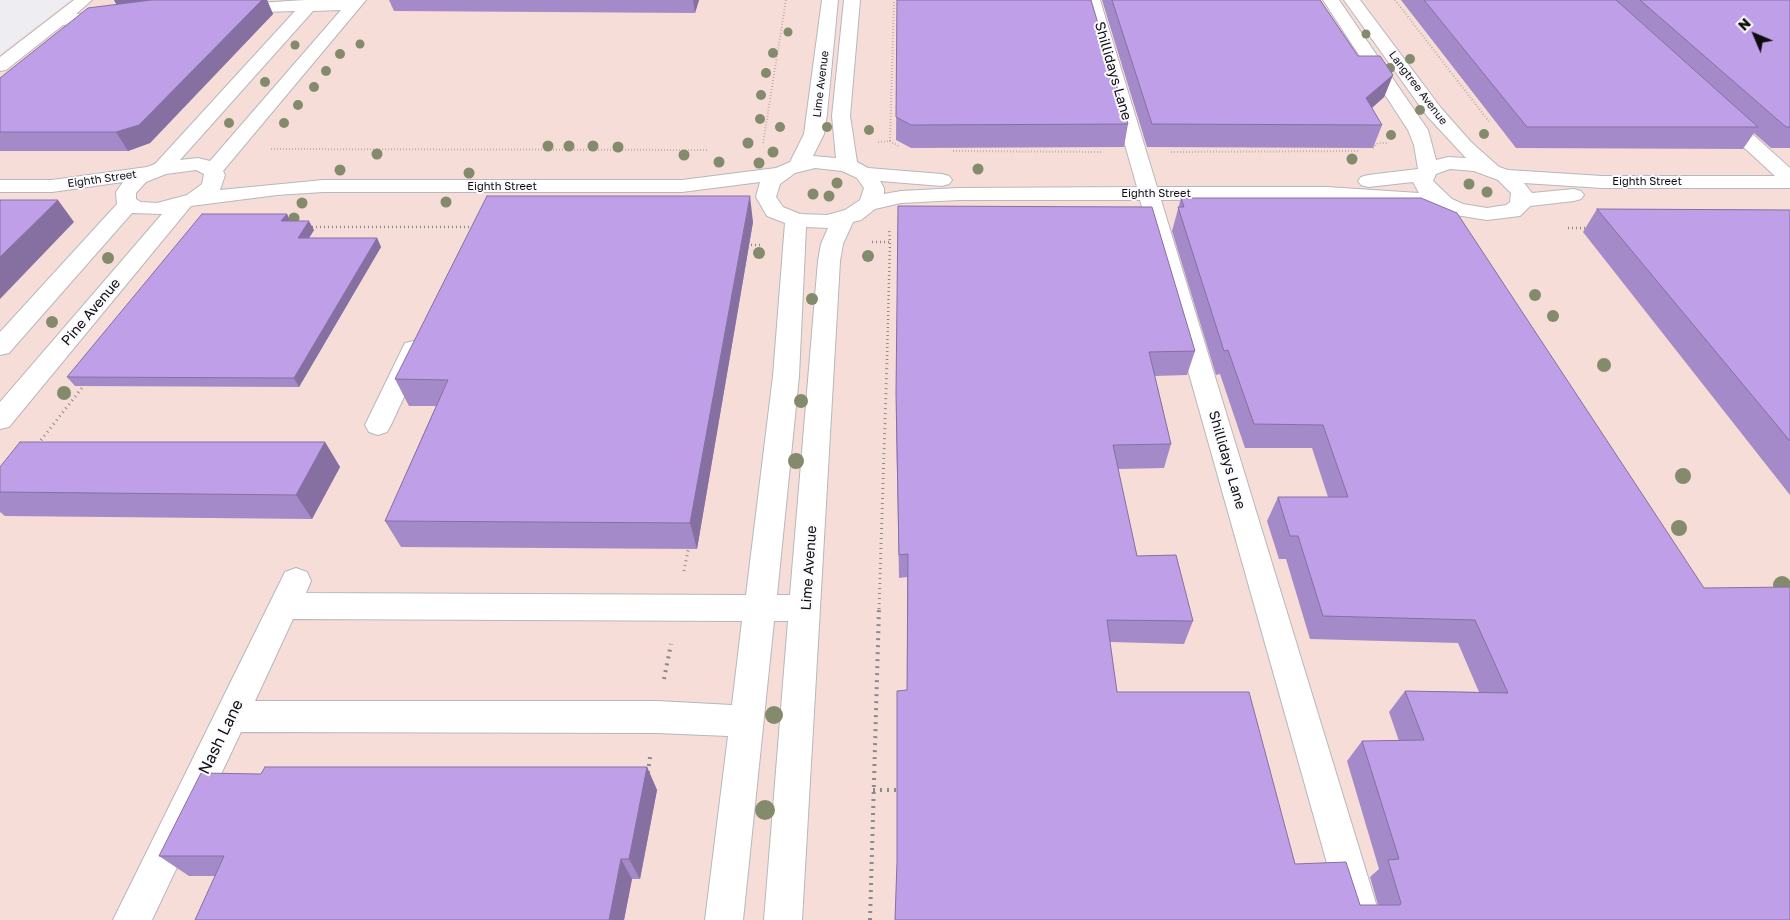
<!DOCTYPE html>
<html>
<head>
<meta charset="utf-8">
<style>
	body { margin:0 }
	#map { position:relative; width:1790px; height:920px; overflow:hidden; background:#ededf2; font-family:"Golos Text",sans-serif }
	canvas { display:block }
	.north { position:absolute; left:1730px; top:10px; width:50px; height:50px; -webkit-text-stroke:4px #fafaff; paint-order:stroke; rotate:315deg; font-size:14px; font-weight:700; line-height:20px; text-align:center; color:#0e0e10 }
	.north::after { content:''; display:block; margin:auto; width:18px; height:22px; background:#0e0e10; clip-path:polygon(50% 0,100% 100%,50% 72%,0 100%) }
</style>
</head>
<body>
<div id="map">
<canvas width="1790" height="920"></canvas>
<div class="north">N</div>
</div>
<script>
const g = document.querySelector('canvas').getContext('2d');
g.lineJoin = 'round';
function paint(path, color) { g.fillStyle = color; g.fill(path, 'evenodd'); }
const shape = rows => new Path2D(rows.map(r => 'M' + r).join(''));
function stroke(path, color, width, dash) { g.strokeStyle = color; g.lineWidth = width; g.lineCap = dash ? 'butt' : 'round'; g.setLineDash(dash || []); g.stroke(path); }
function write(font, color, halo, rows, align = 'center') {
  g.font = font + ' "Golos Text",sans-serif'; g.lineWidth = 4; g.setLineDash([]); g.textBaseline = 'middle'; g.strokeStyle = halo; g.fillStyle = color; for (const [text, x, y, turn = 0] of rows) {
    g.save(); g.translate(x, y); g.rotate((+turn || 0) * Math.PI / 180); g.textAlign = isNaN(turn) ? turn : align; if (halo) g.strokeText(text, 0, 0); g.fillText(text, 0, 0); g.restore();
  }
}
const commercial = shape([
	[71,0,1790,0,1790,920,0,920,0,54]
]);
const pathFar3 = shape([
	[1395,0,1490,123],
	[890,141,894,0],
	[878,142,890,141,898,146],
	[763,143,786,0],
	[1373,148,1378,143,1389,143],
	[271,149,707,150],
	[953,151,1102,152],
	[1171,152,1360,151]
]);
const pathFar2 = shape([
	[308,227,474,227],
	[1568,228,1590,228],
	[872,242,890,242,889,229],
	[747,245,761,245],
	[887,360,890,242]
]);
const pathFar1 = shape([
	[38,444,85,384],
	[684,571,689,545],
	[879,609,887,359]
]);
const path = shape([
	[664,679,671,644],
	[648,773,650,757],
	[873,790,898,790],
	[870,920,879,608]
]);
const minor = shape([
	[74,0,92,0,76,14,109,12,115,14,117,17,115,20,109,22,63,25,6,70,0,71,0,57,74,0],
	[305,0,366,0,223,171,225,175,220,190,323,180,682,180,776,168,790,162,804,134,822,0,838,0,827,114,824,134,813,156,836,158,832,116,844,0,860,0,850,116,857,162,868,168,942,174,949,176,952,180,949,184,942,186,880,181,884,188,884,194,901,191,959,188,1137,187,1084,0,1100,0,1157,187,1327,187,1419,193,1413,182,1368,187,1361,185,1358,181,1361,177,1368,175,1418,169,1414,145,1408,130,1323,0,1339,0,1428,130,1436,160,1448,157,1466,158,1427,116,1344,0,1360,0,1441,108,1471,142,1499,167,1508,170,1602,176,1775,176,1714,120,1712,116,1714,112,1721,110,1728,112,1790,168,1790,188,1602,188,1524,183,1532,193,1574,189,1581,191,1584,195,1581,199,1574,201,1530,206,1520,216,1487,220,1450,214,1440,209,1399,202,1327,199,1161,200,1381,920,1343,920,1140,200,959,200,901,203,875,209,861,220,853,222,843,244,840,261,802,920,764,920,788,621,774,621,743,920,705,920,728,736,657,733,241,732,152,920,113,920,285,572,296,568,307,572,311,581,306,593,746,595,773,376,785,223,767,216,756,197,760,182,682,192,323,192,277,195,191,206,9,427,0,429,0,402,162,214,132,213,9,353,0,355,0,332,117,204,116,192,123,182,52,192,0,192,0,180,52,180,147,167,155,164,295,11,232,13,224,8,226,5,305,0],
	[341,10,210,161,198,158,180,160,313,11,341,10],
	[815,168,842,171,857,178,864,188,860,200,845,210,827,215,800,214,783,207,776,197,780,184,795,173,815,168],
	[1450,169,1474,171,1498,180,1511,193,1510,202,1506,205,1487,208,1463,204,1452,199,1433,181,1436,174,1450,169],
	[196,170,204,174,202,184,187,195,157,203,141,202,136,199,136,193,146,182,166,174,196,170],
	[806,227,828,228,821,244,818,261,790,595,777,595,799,376,806,227],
	[293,619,742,621,732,705,657,701,255,701,293,619],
	[414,341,423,343,426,349,391,425,387,432,378,435,369,432,365,425,402,349,405,343,414,341]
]);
const trees = [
	[788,32,4.5],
	[1366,34,4.5],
	[360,44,4.5],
	[295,45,4.5],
	[773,53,5],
	[340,54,5],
	[1410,59,5],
	[1390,68,5],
	[326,71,5],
	[766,73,5],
	[265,82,5],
	[314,87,5],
	[761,95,5],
	[298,105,5],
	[1420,110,5],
	[760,119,5],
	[229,123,5],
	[284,123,5],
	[780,127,5],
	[827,127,5],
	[869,130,5],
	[1484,134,5],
	[1391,135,5],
	[748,143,5.5],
	[548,146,5.5],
	[569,146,5.5],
	[593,146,5.5],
	[618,147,5.5],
	[773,152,5.5],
	[377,154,5.5],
	[684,155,5.5],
	[1352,159,5.5],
	[719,162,5.5],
	[759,163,5.5],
	[978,169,5.5],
	[340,170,5.5],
	[469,173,5.5],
	[837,183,5.5],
	[1469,184,5.5],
	[1487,192,5.5],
	[813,194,5.5],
	[829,196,5.5],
	[446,202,5.5],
	[302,203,5.5],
	[294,218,5.5],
	[759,253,6],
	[868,256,6],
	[108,258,6],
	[1535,295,6],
	[812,299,6],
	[1553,316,6],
	[52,322,6],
	[1604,365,7],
	[64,393,7],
	[801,401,7],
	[796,461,8],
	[1683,476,8],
	[1679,528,8],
	[1782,585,9],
	[774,715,9],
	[765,810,10]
];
const wall = shape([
	[114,0,267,0,273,14,150,143,128,151,0,151,0,78,117,5],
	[389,0,699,0,695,13,394,11],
	[897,0,1128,124,1124,147,911,148,896,140],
	[1102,0,1320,0,1358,56,1393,75,1384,97,1372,108,1382,125,1373,148,1147,147],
	[1401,0,1790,0,1790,148,1771,148,1754,133,1743,149,1516,148],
	[1181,198,1790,920,895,920,907,690,907,577,899,578,896,418,898,206,1195,351,1187,375,1155,376,1171,444,1164,468,1118,469,1137,556,1193,621,1184,644,1110,642,1117,692,1295,864,1360,905,1378,905,1370,877,1379,869,1347,761,1362,741,1399,741,1389,712,1405,691,1479,692,1458,643,1310,639,1286,559,1279,559,1267,521,1278,497,1328,497,1312,448,1245,448,1220,374,1216,375,1172,231],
	[1597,209,1790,210,1790,495,1583,232],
	[287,214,290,221,314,230,309,238,377,238,381,247,299,387,75,386,67,377],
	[753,222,697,549,401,547,385,521,436,406,409,406,395,379],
	[325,442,340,467,312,519,5,516,0,512,0,467],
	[647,767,657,790,640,879,632,879,624,920,195,920,215,876,189,876,159,856,261,774]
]);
const shadedWall = shape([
	[114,0,158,0,119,9],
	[262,0,267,0,273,14,150,143,128,151,116,132],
	[693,0,699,0,695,13],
	[1393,75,1384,97,1357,121,1366,98],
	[750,196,753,222,697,549,690,523],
	[58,200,74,222,0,299,0,257],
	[287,214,291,223,281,221],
	[309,221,314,230,303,247,298,238],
	[377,238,381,247,299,387,294,378],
	[325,442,340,467,312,519,296,495],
	[647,767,657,790,640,879,629,859],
	[621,859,632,879,624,920,609,920]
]);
const building = shape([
	[151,0,262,0,139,125,116,132,0,132,0,78,88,8,151,0],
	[897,0,1091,0,1128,124,911,125,896,117,897,0],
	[1112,0,1320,0,1358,56,1380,56,1393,75,1366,98,1382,125,1152,124,1112,0],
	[1424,0,1616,0,1758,127,1527,127,1424,0],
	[1640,0,1790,0,1790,127,1786,127,1640,0],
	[487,196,750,196,690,523,385,521,448,380,395,379,487,196],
	[1181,198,1421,198,1457,213,1704,588,1790,587,1790,920,895,920,897,862,897,691,907,690,908,554,899,555,896,394,898,206,1152,207,1195,351,1149,352,1171,444,1113,445,1137,556,1176,555,1193,621,1107,620,1117,692,1249,692,1295,864,1346,862,1360,905,1400,905,1401,903,1388,860,1399,859,1362,741,1424,740,1405,691,1508,693,1475,620,1323,616,1298,536,1290,536,1278,497,1348,497,1323,425,1254,424,1228,350,1224,351,1178,207,1184,207,1181,198],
	[0,200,58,200,0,257,0,200],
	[1597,209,1790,210,1790,441,1597,209],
	[202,214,287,214,281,221,309,221,298,238,377,238,294,378,67,377,202,214],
	[20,442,325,442,296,495,0,492,0,467,20,442],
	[265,767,647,767,629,859,621,859,609,920,195,920,224,856,159,856,201,773,261,774,265,767]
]);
const farStreetnames = [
	["Lime Avenue",821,84,-83],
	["Langtree Avenue",1418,88,53],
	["Eighth Street",102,179,-8],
	["Eighth Street",1647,182],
	["Eighth Street",502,187],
	["Eighth Street",1156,194]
];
const streetNames = [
	["Shillidays Lane",1113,71,74],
	["Pine Avenue",91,312,-50],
	["Shillidays Lane",1227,460,74],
	["Lime Avenue",809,568,-86]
];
const nearStreetnames = [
	["Nash Lane",221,737,-64]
];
paint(commercial, '#f7ddd7');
stroke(minor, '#b7b7bc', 2);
stroke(pathFar3, '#8b8b8e', 2, [0.5, 2.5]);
stroke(pathFar2, '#8b8b8e', 2.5, [1, 3]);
stroke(pathFar1, '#8b8b8e', 3, [1, 4]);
stroke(path, '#8b8b8e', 4, [2, 5]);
paint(minor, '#fff');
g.fillStyle = '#848b6d';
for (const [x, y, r] of trees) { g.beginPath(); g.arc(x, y, r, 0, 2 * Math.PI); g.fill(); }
paint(wall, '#a48ac8');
paint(shadedWall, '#8670a2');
paint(building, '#bfa0e8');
stroke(building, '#8670a2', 1);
write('11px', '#0e0e10', '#fafaff', farStreetnames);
write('14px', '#0e0e10', '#fafaff', streetNames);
write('16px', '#0e0e10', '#fafaff', nearStreetnames);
</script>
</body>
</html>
